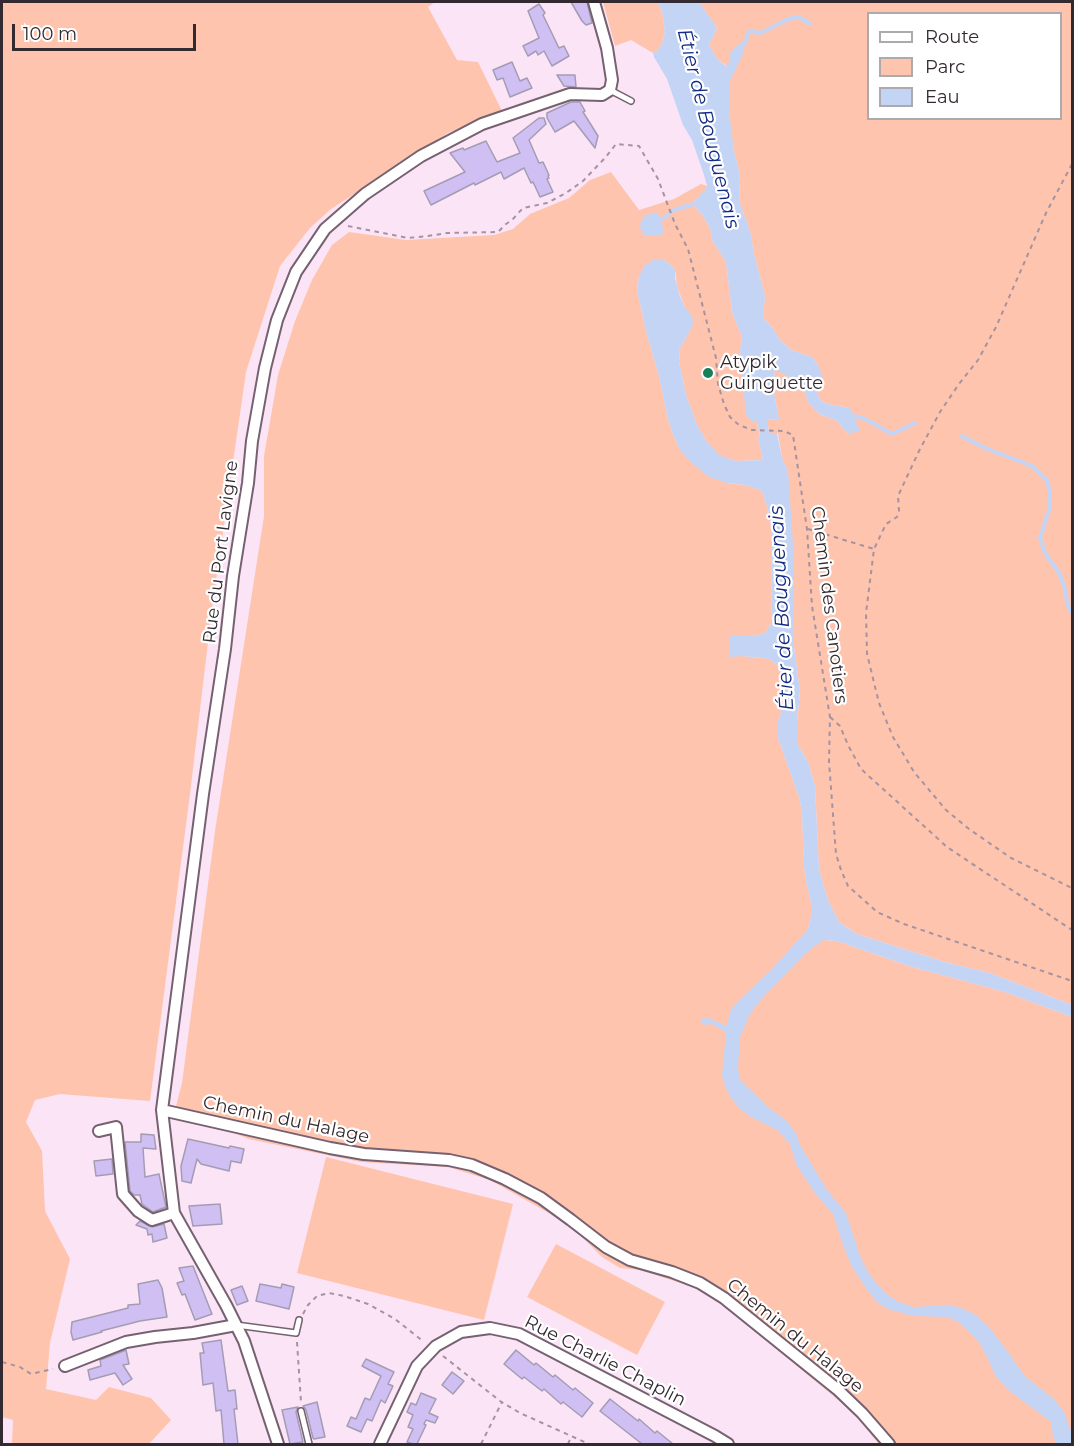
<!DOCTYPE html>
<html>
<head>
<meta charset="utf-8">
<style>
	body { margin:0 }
	#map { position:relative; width:1074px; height:1446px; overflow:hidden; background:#fce4f7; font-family:Montserrat,sans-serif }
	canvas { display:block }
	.frame { position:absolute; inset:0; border:3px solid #332a31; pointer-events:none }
	.legend { position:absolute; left:867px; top:12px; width:195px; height:108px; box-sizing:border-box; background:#fff; border:2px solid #adaaad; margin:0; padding:8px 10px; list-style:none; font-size:18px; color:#332a31 }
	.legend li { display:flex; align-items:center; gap:12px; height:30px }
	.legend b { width:30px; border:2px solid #adaaad }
	.scale { position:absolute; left:12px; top:24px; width:184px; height:27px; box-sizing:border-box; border:3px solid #332a31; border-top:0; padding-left:8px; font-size:18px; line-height:21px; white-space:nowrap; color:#332a31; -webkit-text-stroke:4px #fff; paint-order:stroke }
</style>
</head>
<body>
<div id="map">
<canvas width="1074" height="1446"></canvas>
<div class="frame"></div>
<ul class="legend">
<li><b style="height:8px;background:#fff"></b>Route</li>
<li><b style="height:16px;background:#fec4ad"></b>Parc</li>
<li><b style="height:16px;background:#c4d4f5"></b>Eau</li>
</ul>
<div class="scale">100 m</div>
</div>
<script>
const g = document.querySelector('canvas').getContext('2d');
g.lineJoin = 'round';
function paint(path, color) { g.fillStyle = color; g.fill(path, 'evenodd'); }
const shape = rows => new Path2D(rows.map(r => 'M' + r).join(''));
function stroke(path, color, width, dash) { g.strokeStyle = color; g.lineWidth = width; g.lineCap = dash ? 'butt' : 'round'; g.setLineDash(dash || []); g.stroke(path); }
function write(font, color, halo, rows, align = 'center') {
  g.font = font + ' Montserrat,sans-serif'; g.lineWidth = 4.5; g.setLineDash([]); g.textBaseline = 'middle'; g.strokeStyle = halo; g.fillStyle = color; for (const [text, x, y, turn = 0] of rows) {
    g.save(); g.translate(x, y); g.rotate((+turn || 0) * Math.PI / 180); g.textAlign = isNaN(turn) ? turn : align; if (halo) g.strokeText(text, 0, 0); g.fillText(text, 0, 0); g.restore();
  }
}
const green = shape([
	[2,2,435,2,428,7,457,60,478,62,502,111,448,133,331,209,310,228,280,266,246,372,212,608,190,794,150,1101,60,1094,35,1100,26,1122,42,1151,45,1211,70,1259,50,1343,46,1389,96,1400,109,1387,151,1398,171,1420,149,1444,12,1444,13,1420,2,1417],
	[603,2,657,2,662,11,665,32,662,44,658,50,653,53,631,40,615,46],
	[699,2,1072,2,1072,1005,990,973,945,962,857,934,839,922,828,900,819,870,815,786,808,762,797,743,797,723,800,691,794,647,788,472,782,458,778,433,769,433,768,426,768,420,779,419,773,387,775,379,774,368,794,380,804,389,808,402,821,415,836,420,848,434,853,416,850,408,827,404,820,400,816,390,818,365,812,357,791,350,779,339,772,327,763,318,765,296,754,254,750,231,739,201,740,182,738,166,734,151,730,127,729,111,729,83,734,71,729,64,727,66,717,59,709,45,717,28],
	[868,14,1060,14,1060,118,868,118],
	[611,172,639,210,674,199,701,184,707,186,705,191,697,198,693,204,703,216,710,228,712,240,726,262,732,312,742,337,740,350,743,382,757,422,760,437,758,438,763,460,736,461,718,455,707,442,697,425,686,395,679,361,680,348,690,331,685,308,677,286,675,270,671,265,664,260,639,276,637,290,647,335,659,376,668,419,672,432,680,450,727,483,746,485,762,491,770,516,772,542,771,624,765,633,753,636,729,636,729,656,742,656,770,659,782,669,785,683,785,701,778,722,778,738,799,797,802,813,804,866,806,881,811,903,811,916,808,929,824,940,837,941,909,966,1005,992,1072,1017,1072,1444,879,1444,852,1411,720,1303,693,1287,640,1270,620,1268,602,1257,580,1235,554,1216,490,1180,448,1167,361,1162,248,1139,176,1106,182,1083,215,831,264,516,264,456,278,375,295,321,312,280,332,245,349,232,406,240,494,235,513,229,530,214,569,198,590,180],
	[326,1157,513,1204,484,1320,297,1273],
	[556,1244,665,1302,637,1355,527,1297]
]);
const water = shape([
	[657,2,699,2,717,28,709,45,717,59,726,66,729,64,729,55,735,47,746,40,743,54,729,83,729,111,734,151,738,166,740,182,739,201,750,231,754,254,765,296,763,318,772,327,779,339,791,350,812,357,818,365,823,377,816,390,820,400,827,404,850,408,860,431,848,434,836,420,821,415,808,402,804,389,793,379,774,369,775,379,773,387,779,419,768,420,768,426,769,433,777,433,782,458,788,472,794,558,794,647,800,691,797,723,797,743,808,762,815,786,819,870,828,900,839,922,857,934,945,962,990,973,1072,1005,1072,1017,1005,992,909,966,837,941,824,940,816,945,804,955,764,996,750,1014,740,1037,738,1068,740,1080,769,1108,786,1120,796,1133,800,1145,827,1190,846,1213,860,1256,868,1272,876,1283,888,1295,897,1301,913,1307,947,1305,959,1307,976,1315,989,1327,1011,1356,1018,1367,1027,1378,1054,1399,1064,1412,1070,1429,1072,1431,1072,1444,1056,1444,1053,1436,1051,1422,1007,1389,995,1375,986,1355,979,1342,960,1323,948,1317,913,1316,888,1309,878,1303,868,1291,852,1267,843,1245,833,1214,814,1192,796,1164,790,1144,777,1130,749,1116,739,1108,731,1098,725,1086,722,1075,726,1032,711,1024,703,1025,700,1019,708,1018,727,1026,730,1012,734,1005,770,971,808,929,811,916,811,903,806,881,804,866,802,813,799,797,778,738,778,722,785,701,785,683,782,669,770,659,742,656,729,657,729,635,753,636,765,633,771,624,772,542,770,516,762,491,746,485,727,483,709,477,693,464,680,450,672,432,668,419,659,376,647,335,637,290,639,276,645,265,655,259,664,260,671,265,675,270,675,278,680,296,685,308,692,316,693,322,690,331,680,348,679,361,686,395,697,425,707,442,719,455,736,461,763,460,758,438,760,436,757,422,752,422,746,414,741,366,740,350,742,337,732,312,726,262,712,240,710,228,703,216,693,204,697,198,705,190,707,186,704,175,692,140,683,125,667,79,654,57,653,53,658,50,662,44,665,32,662,11],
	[656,212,662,219,662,224,664,234,654,236,644,235,640,228,641,220,646,215]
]);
const stream = shape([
	[745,43,749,31,761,33,784,21,795,17,803,19,810,24],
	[659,222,674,210,697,203],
	[851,415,865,419,892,434,915,423],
	[962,436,985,448,1032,466,1047,480,1050,493,1049,510,1040,538,1045,553,1059,573,1065,589,1068,606,1072,613]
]);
const building = shape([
	[571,2,587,2,592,23,586,25,582,21,571,2],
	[539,4,545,13,543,15,559,48,564,46,569,56,552,66,544,51,538,55,536,51,528,56,523,46,539,38,528,11,539,4],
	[512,62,520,81,527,78,532,88,510,97,503,78,497,80,493,70,512,62],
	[557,75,575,75,576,87,564,86,557,75],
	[571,102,580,102,585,111,583,112,598,136,595,148,574,121,555,132,547,118,547,113,571,102],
	[539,118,544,118,546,124,529,140,539,163,543,162,549,175,548,176,549,178,547,179,553,192,540,197,533,182,531,183,524,168,504,179,501,172,475,185,474,183,431,205,424,191,465,172,450,153,463,148,464,150,486,141,497,162,520,153,513,138,539,118],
	[141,1134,154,1135,156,1149,143,1148,145,1177,159,1174,166,1207,153,1212,142,1204,140,1195,134,1195,130,1191,125,1142,141,1142,141,1134],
	[188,1139,229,1148,230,1146,244,1149,241,1163,231,1161,229,1171,201,1164,197,1159,191,1183,182,1181,181,1166,188,1139],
	[112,1159,113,1174,96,1176,94,1161,112,1159],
	[220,1204,222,1224,193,1226,189,1206,220,1204],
	[140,1221,152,1227,164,1224,167,1238,153,1242,152,1234,148,1235,147,1229,136,1225,140,1221],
	[193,1266,212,1314,195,1320,185,1294,182,1295,177,1283,184,1281,179,1268,193,1266],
	[158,1280,162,1288,167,1317,140,1321,101,1331,102,1332,73,1340,71,1332,72,1322,128,1308,128,1305,140,1304,138,1284,158,1280],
	[260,1284,281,1288,282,1284,294,1287,289,1309,256,1301,260,1284],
	[242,1286,248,1301,237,1305,231,1290,242,1286],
	[221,1340,228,1391,235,1390,237,1409,234,1409,238,1444,224,1444,221,1410,216,1411,213,1383,203,1385,200,1353,204,1353,202,1343,221,1340],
	[126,1350,129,1364,123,1365,132,1379,123,1385,115,1373,90,1380,88,1370,101,1366,100,1360,126,1350],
	[516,1350,534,1365,536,1363,553,1377,555,1375,573,1390,575,1388,593,1403,582,1417,563,1402,561,1404,544,1389,542,1391,524,1377,522,1379,504,1364,516,1350],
	[366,1359,394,1372,388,1384,393,1386,385,1403,381,1400,372,1421,367,1419,361,1432,347,1426,351,1417,356,1419,365,1398,370,1400,381,1376,362,1366,366,1359],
	[452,1372,464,1381,453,1394,442,1385,452,1372],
	[421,1393,436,1399,429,1413,438,1417,435,1423,426,1420,424,1424,426,1425,417,1444,413,1444,407,1442,413,1429,408,1427,413,1415,407,1412,411,1403,416,1405,421,1393],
	[610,1399,638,1421,639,1419,655,1433,657,1431,673,1444,642,1444,600,1411,610,1399],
	[317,1402,325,1437,314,1439,313,1438,306,1410,303,1406,317,1402],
	[298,1407,296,1412,303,1442,290,1444,282,1410,298,1407]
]);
const path = shape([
	[1072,164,1046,213,996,327,978,360,959,384,940,412,919,451,898,496,899,511,897,517,886,524,874,549,866,613,867,654,879,703,893,737,914,772,946,810,969,829,1011,858,1072,888],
	[348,226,408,238,428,236,447,233,498,232,506,224,512,220,523,208,547,203,566,193,583,181,605,158,616,144,639,146,658,179,675,224,688,249,716,358,718,384,724,404,730,417,739,425,752,430,784,431,793,435,807,529,812,606,830,717,829,762,836,854,841,870,848,886,877,912,904,924,1072,981],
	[808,529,874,549],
	[830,717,840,726,848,745,861,769,947,847,1072,930],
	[303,1314,308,1305,317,1296,329,1293,344,1296,368,1304,395,1319,424,1342],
	[297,1342,301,1402],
	[443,1356,500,1401,520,1413,589,1444],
	[2,1362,20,1367,31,1374,53,1369],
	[481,1444,502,1402],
	[568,1444,571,1437]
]);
const service = shape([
	[610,90,631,101],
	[236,1325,296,1333,299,1320],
	[301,1411,309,1444]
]);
const minor = shape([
	[162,1110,330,1148,364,1154,449,1160,472,1165,505,1179,541,1198,571,1220,606,1247,630,1260,672,1272,700,1283,724,1298,837,1389,862,1413,889,1444],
	[99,1131,116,1127,123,1194,138,1211,152,1220,174,1213],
	[65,1366,126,1342,155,1337,193,1333,236,1325],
	[278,1444,244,1341,226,1305,174,1213,162,1110,203,794,225,649,233,576,248,483,252,441,265,368,277,320,296,272,325,229,365,194,421,156,482,124,570,94,602,95,610,90,612,80,607,48,594,2],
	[380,1444,417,1366,436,1346,461,1332,490,1328,519,1334,715,1436,728,1444]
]);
const markers = [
	[708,373,6,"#177f5a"]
];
const poiNames = [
	["Atypik",720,363],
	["Guinguette",720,384]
];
const streetNames = [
	["Rue du Port Lavigne",221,552,-83],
	["Chemin des Canotiers",829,605,83],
	["Chemin du Halage",286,1120,12],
	["Chemin du Halage",795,1336,39],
	["Rue Charlie Chaplin",605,1361,27]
];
const waterNames = [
	["Étier de Bouguenais",708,129,76],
	["Étier de Bouguenais",782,608,-93]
];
paint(green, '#fec4ad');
paint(water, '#c4d4f5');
stroke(stream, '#c4d4f5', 4);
paint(building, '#d0bff3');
stroke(building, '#a39cb4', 1.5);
stroke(service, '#766171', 8);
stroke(minor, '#766171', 14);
stroke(path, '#a593a1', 2, [4.5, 4.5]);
stroke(service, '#fff', 5);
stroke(minor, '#fff', 10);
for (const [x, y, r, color] of markers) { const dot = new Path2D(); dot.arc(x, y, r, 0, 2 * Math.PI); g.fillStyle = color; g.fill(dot); stroke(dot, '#fff', 2); }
write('18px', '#332a31', '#fff', poiNames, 'left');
write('18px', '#332a31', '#fff', streetNames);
write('italic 20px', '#112b85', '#fff', waterNames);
</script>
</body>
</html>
